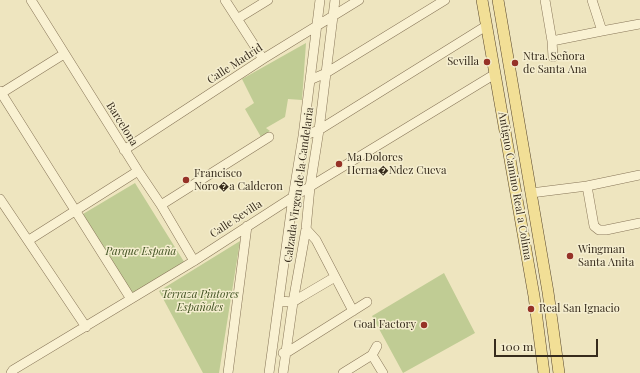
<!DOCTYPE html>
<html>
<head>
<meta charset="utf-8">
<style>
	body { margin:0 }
	#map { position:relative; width:640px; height:373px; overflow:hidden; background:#eee5bf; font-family:"Playfair Display",serif }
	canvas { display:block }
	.scale { position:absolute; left:494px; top:339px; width:104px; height:18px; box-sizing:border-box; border:2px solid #362b1c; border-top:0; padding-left:5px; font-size:12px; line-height:14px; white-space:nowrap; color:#362b1c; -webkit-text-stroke:3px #f5eecf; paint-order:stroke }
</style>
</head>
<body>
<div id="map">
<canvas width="640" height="373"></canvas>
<div class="scale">100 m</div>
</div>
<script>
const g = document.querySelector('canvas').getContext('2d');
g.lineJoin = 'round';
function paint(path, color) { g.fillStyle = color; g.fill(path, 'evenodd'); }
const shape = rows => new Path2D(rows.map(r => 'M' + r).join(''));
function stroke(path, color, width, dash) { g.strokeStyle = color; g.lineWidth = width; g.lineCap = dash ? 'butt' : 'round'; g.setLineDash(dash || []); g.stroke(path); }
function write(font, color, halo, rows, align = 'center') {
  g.font = font + ' "Playfair Display",serif'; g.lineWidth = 3; g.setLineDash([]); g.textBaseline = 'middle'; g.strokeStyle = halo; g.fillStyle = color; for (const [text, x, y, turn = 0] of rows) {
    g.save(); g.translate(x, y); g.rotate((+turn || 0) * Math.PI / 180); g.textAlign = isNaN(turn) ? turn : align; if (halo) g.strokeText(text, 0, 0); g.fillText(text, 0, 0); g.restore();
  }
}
const green = shape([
	[306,43,302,100,288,99,285,117,266,128,270,131,261,137,245,109,254,103,242,79],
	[135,183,186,265,130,299,83,214],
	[240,241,219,373,203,373,159,291],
	[444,273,475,333,403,373,372,316]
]);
const minor = shape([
	[31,0,138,171,161,205,194,261],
	[225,0,263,59],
	[545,0,552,41,553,57],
	[592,0,602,31],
	[237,19,268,0],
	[552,41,602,31,640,24],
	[310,80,326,73,445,0],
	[0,91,131,299],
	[0,94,64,54],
	[303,136,319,130,486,26],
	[124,150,263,59,359,0],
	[587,186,594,226,599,230,606,230,640,223],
	[531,193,587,186,640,175],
	[0,199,86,327],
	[161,205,269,137],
	[306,229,316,240,353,311],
	[29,240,138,171],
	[279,301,293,302,301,297,335,277],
	[283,353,286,353,367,302],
	[372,355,383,373],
	[11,373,13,370,131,299,194,261,293,197,495,74],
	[228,373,247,226],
	[269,373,293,197,303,136,320,0],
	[283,373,293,302,306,229,310,187,319,130,335,0],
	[343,373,372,355,377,346]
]);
const major = shape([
	[482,0,534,296,544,373],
	[498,0,548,292,559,373]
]);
const markers = [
	[487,62,4,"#963227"],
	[515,63,4,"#963227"],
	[339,164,4,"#963227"],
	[186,180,4,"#963227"],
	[570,256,4,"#963227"],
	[531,309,4,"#963227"],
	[424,325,4,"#963227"]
];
const poiNames = [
	["Ntra. Señora",523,57],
	["de Santa Ana",523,70],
	["Sevilla",479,62,"right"],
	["Ma Dolores",347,158],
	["Herna�Ndez Cueva",347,171],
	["Francisco",194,174],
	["Noro�a Calderon",194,187],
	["Wingman",578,250],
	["Santa Anita",578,263],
	["Real San Ignacio",539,309],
	["Goal Factory",416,325,"right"]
];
const streetNames = [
	["Calle Madrid",235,64,-33],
	["Barcelona",122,124,58],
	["Calzada Virgen de la Candelaria",299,185,-82],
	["Antiguo Camino Real a Colima",515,186,80],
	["Calle Sevilla",236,219,-33]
];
const parkNames = [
	["Parque España",141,252],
	["Terraza Pintores",200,295],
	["Españoles",200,308]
];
paint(green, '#c0cc94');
stroke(minor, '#877558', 10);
stroke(major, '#54432c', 12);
stroke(minor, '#f9f1d2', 9);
stroke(major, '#f2df96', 11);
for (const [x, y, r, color] of markers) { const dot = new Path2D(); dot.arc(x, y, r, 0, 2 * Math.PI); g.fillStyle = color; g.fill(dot); stroke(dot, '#f5eecf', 1.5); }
write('11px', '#362b1c', '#f5eecf', poiNames, 'left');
write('11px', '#362b1c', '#f5eecf', streetNames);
write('italic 11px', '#425323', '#f5eecf', parkNames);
</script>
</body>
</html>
